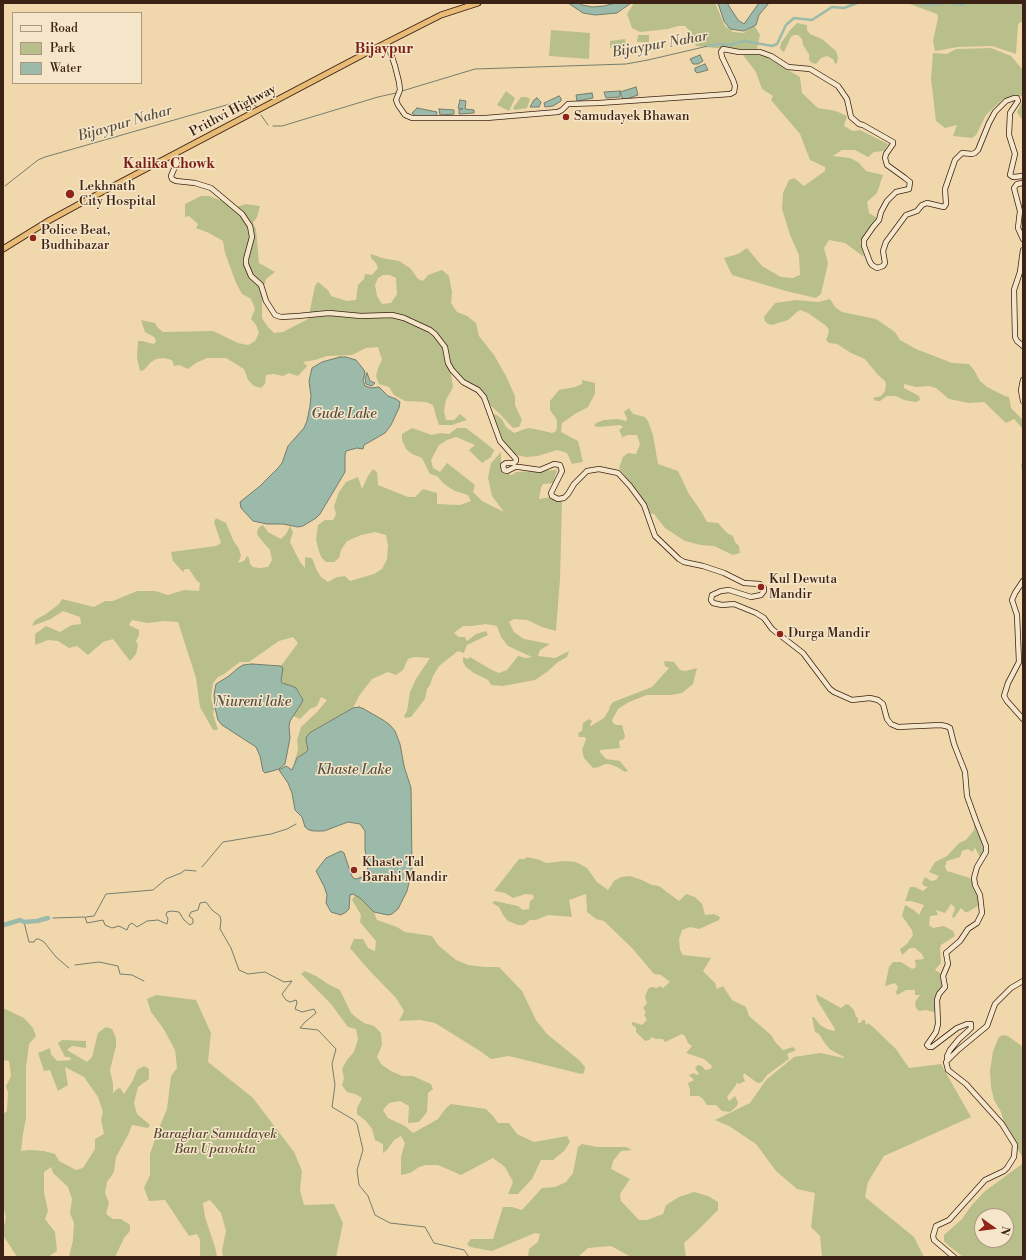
<!DOCTYPE html>
<html>
<head>
<meta charset="utf-8">
<style>
	body { margin:0 }
	#map { position:relative; width:1026px; height:1260px; overflow:hidden; background:#f1d8ac; font-family:"Libre Bodoni",serif }
	canvas { display:block }
	.frame { position:absolute; inset:0; border:4px solid #3c2115; pointer-events:none }
	.legend { position:absolute; left:12px; top:12px; width:130px; height:72px; box-sizing:border-box; background:#f6e6c9; border:1px solid #ac9781; margin:0; padding:5px 7px; list-style:none; font-size:12px; color:#3c2115 }
	.legend li { display:flex; align-items:center; gap:8px; height:20px }
	.legend b { width:20px; border:1px solid #ac9781 }
	.north { position:absolute; left:974px; top:1208px; width:40px; height:40px; box-sizing:border-box; background:#f6e6c9; border:1px solid #ac9781; border-radius:50%; rotate:104deg; font-size:11px; font-weight:700; line-height:16px; text-align:center; color:#3c2115 }
	.north::after { content:''; display:block; margin:auto; width:14px; height:18px; background:#8f2418; clip-path:polygon(50% 0,100% 100%,50% 72%,0 100%) }
</style>
</head>
<body>
<div id="map">
<canvas width="1026" height="1260"></canvas>
<div class="frame"></div>
<ul class="legend">
<li><b style="height:5px;background:#f6e6c9"></b>Road</li>
<li><b style="height:11px;background:#b8bf8b"></b>Park</li>
<li><b style="height:11px;background:#9bbaa9"></b>Water</li>
</ul>
<div class="north">N</div>
</div>
<script>
const g = document.querySelector('canvas').getContext('2d');
g.lineJoin = 'round';
function paint(path, color) { g.fillStyle = color; g.fill(path, 'evenodd'); }
const shape = rows => new Path2D(rows.map(r => 'M' + r).join(''));
function stroke(path, color, width, dash) { g.strokeStyle = color; g.lineWidth = width; g.lineCap = dash ? 'butt' : 'round'; g.setLineDash(dash || []); g.stroke(path); }
function write(font, color, halo, rows, align = 'center') {
  g.font = font + ' "Libre Bodoni",serif'; g.lineWidth = 3; g.setLineDash([]); g.textBaseline = 'middle'; g.strokeStyle = halo; g.fillStyle = color; for (const [text, x, y, turn = 0] of rows) {
    g.save(); g.translate(x, y); g.rotate((+turn || 0) * Math.PI / 180); g.textAlign = isNaN(turn) ? turn : align; if (halo) g.strokeText(text, 0, 0); g.fillText(text, 0, 0); g.restore();
  }
}
const green = shape([
	[634,3,715,3,725,26,733,32,744,33,754,25,760,35,757,49,745,51,696,46,692,33,685,26,678,26,668,29,640,32,632,28,627,14],
	[907,3,1023,3,1023,21,1018,24,1016,54,992,46,958,47,935,51,933,41,938,18,937,14],
	[797,23,807,25,807,30,810,34,822,39,836,51,838,57,837,63,835,64,833,59,827,56,821,58,816,64,812,63,809,60,809,54,803,45,802,39,798,35,794,35,791,37,785,50,784,52,782,51,780,48,781,43,791,29],
	[551,30,590,33,589,59,549,56],
	[638,35,649,35,649,42,637,42],
	[625,39,626,47,610,48,610,41],
	[991,48,1011,56,1023,70,1023,121,1017,112,1022,102,1022,96,1016,96,1003,99,986,115,976,135,972,138,953,136,957,125,945,128,936,121,931,79,933,53,947,54,956,49],
	[761,54,800,77,802,93,818,108,836,111,847,116,844,126,853,131,860,130,888,144,884,151,874,152,868,157,855,150,842,150,833,156,850,158,858,162,866,171,883,175,877,193,867,202,869,213,877,218,860,242,864,257,845,243,829,240,824,248,828,263,821,294,816,298,786,291,732,275,724,258,738,254,747,248,762,266,781,277,793,278,800,275,799,255,790,235,782,209,783,193,789,180,794,178,804,186,825,171,825,167,810,160,800,134,771,100,773,96,762,89,756,72,743,55],
	[506,91,515,98,509,111,497,105],
	[521,97,526,97,530,99,527,108,515,110,513,108],
	[201,196,210,196,236,207,246,204,260,206,257,217,253,223,256,229,259,263,275,272,266,279,264,286,262,303,262,318,268,327,274,333,283,332,308,319,315,286,318,282,328,290,331,296,347,301,356,300,358,285,364,279,365,274,372,275,378,268,376,263,371,258,371,254,382,258,399,261,410,268,418,279,423,281,428,275,442,270,449,276,452,292,451,303,457,312,467,316,476,323,479,336,494,355,506,376,515,396,515,405,522,420,519,427,513,428,499,413,459,378,450,368,453,387,446,400,444,411,446,420,454,420,460,414,467,420,452,425,439,425,436,416,433,405,426,402,405,401,394,395,389,387,379,384,376,376,378,368,382,360,378,347,366,348,352,355,327,356,315,360,303,362,307,366,298,376,289,373,283,376,274,374,266,375,265,384,261,388,254,386,248,380,244,369,226,358,207,358,196,363,188,369,179,365,174,366,172,360,164,358,156,359,150,363,144,370,140,371,137,358,138,341,142,341,154,344,156,341,154,337,145,332,141,320,155,323,158,328,163,332,213,331,238,343,248,345,255,341,259,333,256,325,251,319,255,309,251,299,242,294,236,283,225,253,223,241,209,233,196,228,198,224,189,216,185,217,185,204],
	[383,275,390,275,396,278,397,294,391,303,382,304,377,296,375,285,378,278],
	[830,299,835,307,842,312,876,319,895,332,900,340,916,349,952,363,969,364,974,370,980,381,987,387,1005,396,1009,397,1011,408,1023,420,1023,475,1021,466,1023,458,1022,428,1014,419,1006,423,984,402,969,403,949,399,936,388,929,386,916,387,904,384,904,388,919,396,920,400,916,402,904,400,896,396,887,396,880,401,876,401,873,398,881,396,885,391,886,385,885,381,878,375,865,359,851,353,837,344,829,343,826,340,829,332,828,328,825,325,808,313,800,310,797,312,788,320,772,325,768,324,765,321,764,317,775,303,796,300,818,302],
	[582,380,595,383,595,394,588,407,575,414,562,423,561,432,578,441,583,462,572,464,567,453,557,450,538,456,526,457,516,455,505,444,493,415,495,414,502,419,506,427,514,433,528,428,535,429,552,433,556,431,557,427,557,420,550,410,550,401,559,390,575,387,582,384],
	[629,408,633,414,645,417,648,421,653,435,658,464,678,471,689,494,701,511,707,522,718,523,727,533,733,536,735,542,739,546,740,553,733,555,714,546,701,545,685,541,665,528,654,514,649,513,641,497,619,468,623,457,628,453,636,454,640,444,637,435,627,435,621,438,622,436,619,430,623,427,620,425,599,427,594,426,596,423,604,420,618,419,626,421,627,419,624,412],
	[412,428,432,435,440,433,449,434,457,428,466,428,487,444,494,450,491,457,482,463,469,450,475,445,456,437,447,440,439,445,431,460,433,468,440,472,447,463,475,485,473,492,482,501,504,512,492,496,488,478,491,463,501,452,501,470,504,473,512,475,516,472,557,470,553,483,543,484,541,488,539,499,551,497,562,502,560,579,556,631,542,627,527,620,514,619,509,622,514,632,524,639,550,644,540,650,538,656,555,658,569,651,567,657,558,662,547,672,535,680,503,686,491,685,488,680,474,673,466,667,463,662,463,657,468,659,470,657,490,669,499,673,507,670,518,656,526,658,532,657,508,646,501,637,497,626,486,624,472,626,463,626,454,633,459,637,465,637,467,641,476,634,486,631,488,635,467,645,464,653,458,651,439,666,433,676,430,685,427,689,425,699,411,717,405,718,404,716,407,711,410,692,416,679,430,658,414,657,408,659,403,670,396,675,388,672,372,679,359,696,353,708,311,732,307,736,306,740,308,750,305,753,297,758,294,763,298,750,297,740,301,727,317,712,327,700,321,697,317,706,310,709,300,719,293,716,301,704,302,697,296,688,292,686,285,685,281,680,283,668,281,666,298,643,293,637,279,641,249,662,240,662,224,674,218,677,213,683,211,698,214,709,213,714,218,730,213,730,200,707,196,678,178,622,164,621,148,623,132,620,129,625,139,630,139,635,136,641,138,645,136,654,130,661,113,639,103,642,88,655,77,646,69,648,58,641,48,640,35,645,35,634,46,626,60,632,72,625,81,624,80,617,63,611,51,619,32,626,35,620,46,614,59,604,62,599,94,607,105,601,113,601,137,591,155,591,168,595,184,590,199,591,200,583,197,581,189,569,185,569,183,572,173,561,171,552,216,546,221,543,214,522,216,518,226,523,233,540,239,549,241,556,238,563,244,561,247,556,249,558,250,564,253,567,260,568,268,567,272,560,270,550,258,536,257,532,259,527,263,525,268,532,281,539,286,534,290,526,293,532,290,542,300,562,305,568,305,557,312,558,317,571,321,577,328,582,337,577,345,576,350,581,374,574,382,569,387,559,388,545,386,535,375,532,361,535,347,541,341,550,339,558,334,562,326,562,321,557,318,548,316,539,318,525,325,520,333,520,336,514,334,506,339,492,346,482,358,477,362,489,368,476,373,469,377,472,378,485,408,497,415,497,423,489,437,493,437,504,460,505,471,501,468,495,455,491,444,484,437,476,430,474,422,458,412,454,406,449,402,440,402,434],
	[666,661,674,662,680,670,685,671,697,668,693,684,682,693,671,695,647,695,629,702,618,709,612,720,613,723,616,725,622,725,625,736,624,739,619,741,620,748,600,750,600,752,606,759,620,761,628,771,625,772,617,767,609,764,605,764,599,767,593,768,584,758,582,750,586,739,585,737,579,737,578,733,582,731,583,723,589,719,592,721,590,725,591,726,604,718,609,710,610,706,613,702,652,687,669,668,665,666,664,662],
	[974,823,976,824,976,830,985,846,984,852,980,857,975,848,972,852,968,849,962,851,960,857,947,861,945,867,947,871,970,878,979,898,979,905,968,912,965,912,961,908,954,918,952,917,955,908,951,904,945,913,936,910,938,915,930,916,929,925,933,928,944,926,953,931,955,936,941,945,940,949,941,963,935,970,940,973,943,988,938,994,937,1013,926,1010,919,1011,916,1008,915,1002,920,995,915,995,915,990,906,990,897,995,896,992,898,987,895,983,885,986,889,967,893,962,901,962,912,969,916,967,915,960,924,959,922,954,915,948,910,948,902,955,900,949,907,944,910,939,913,936,912,930,902,916,905,905,914,910,919,915,924,905,911,901,905,901,910,887,915,887,923,891,928,887,924,886,922,883,925,877,931,881,936,880,939,876,929,872,935,862,947,856,959,843,966,840,974,830],
	[527,857,540,860,546,863,565,861,576,862,587,868,597,882,608,890,614,881,621,877,630,876,642,880,652,885,659,886,679,901,686,894,695,897,702,904,705,915,714,914,720,917,719,920,699,929,690,927,682,930,679,939,680,950,683,955,711,958,703,971,715,983,717,989,723,986,732,1000,746,1007,749,1016,771,1035,776,1043,783,1050,793,1047,796,1050,787,1054,789,1059,767,1075,762,1082,758,1083,756,1082,744,1073,743,1076,745,1081,739,1084,736,1083,736,1085,727,1097,729,1101,735,1096,738,1102,737,1106,730,1112,722,1111,716,1105,707,1105,703,1099,699,1096,690,1096,690,1090,688,1083,694,1080,689,1075,694,1073,697,1075,699,1074,695,1068,698,1065,702,1066,705,1070,710,1069,712,1067,711,1065,704,1059,686,1053,692,1046,688,1043,685,1036,682,1034,665,1042,663,1039,656,1039,652,1037,649,1040,645,1041,636,1032,636,1028,631,1024,633,1022,642,1025,647,1020,644,1015,646,1012,643,1008,647,1003,645,997,648,989,651,987,657,988,660,986,663,988,670,982,661,975,654,974,632,948,604,921,596,919,587,912,586,894,569,900,572,917,548,915,536,920,530,920,524,925,518,925,508,921,503,915,499,907,492,903,495,901,518,906,523,910,529,909,530,901,534,898,533,895,526,894,513,898,505,893,494,891,519,859,525,859],
	[356,894,374,912,377,920,397,927,405,932,432,936,438,945,456,960,468,965,484,967,499,967,522,991,536,1020,547,1034,579,1060,585,1067,584,1073,581,1074,509,1056,491,1059,480,1051,435,1023,420,1020,399,1021,404,1011,396,998,367,968,350,948,354,939,363,939,368,948,375,951,376,941,360,922,361,915,352,900],
	[305,971,316,976,328,984,340,990,351,1013,357,1018,364,1023,374,1026,381,1033,382,1045,377,1057,381,1064,391,1071,402,1076,413,1076,431,1084,433,1089,428,1093,427,1112,419,1122,408,1123,409,1106,400,1101,389,1103,383,1110,388,1118,405,1126,413,1133,438,1119,446,1108,451,1104,486,1109,493,1116,498,1123,509,1123,517,1134,534,1142,567,1136,570,1142,564,1151,553,1160,541,1160,532,1179,518,1194,508,1194,513,1182,505,1167,493,1158,461,1175,438,1165,426,1165,419,1167,410,1173,401,1175,401,1157,405,1143,401,1136,394,1140,387,1150,383,1153,383,1144,375,1140,372,1129,366,1121,357,1114,357,1108,362,1098,355,1094,347,1092,342,1085,344,1078,342,1069,347,1060,354,1052,358,1039,356,1029,348,1027,331,1004,301,974],
	[816,994,839,1007,841,1008,846,1004,849,1005,854,1010,856,1017,858,1018,858,1023,860,1023,863,1020,865,1020,866,1025,868,1023,873,1027,896,1049,909,1068,941,1064,971,1117,884,1156,868,1182,865,1197,914,1237,924,1257,822,1257,820,1236,811,1227,815,1193,797,1189,776,1171,756,1144,729,1126,715,1120,750,1103,766,1080,794,1057,820,1053,844,1058,844,1057,831,1050,826,1045,819,1034,815,1032,812,1017,814,1017,820,1025,827,1029,834,1031,835,1029,817,1000],
	[156,995,196,1000,211,1033,208,1062,253,1098,294,1152,302,1171,300,1190,304,1205,334,1204,343,1223,336,1257,223,1257,222,1250,226,1231,221,1213,210,1200,203,1203,205,1217,215,1247,217,1257,200,1257,200,1240,197,1234,189,1236,165,1200,149,1201,144,1188,150,1175,150,1154,157,1133,167,1109,171,1076,177,1068,175,1050,163,1028,151,1012,147,999],
	[3,1008,24,1018,33,1028,36,1036,29,1044,26,1067,26,1118,23,1134,21,1151,29,1150,44,1151,55,1154,59,1161,76,1170,83,1168,95,1149,95,1139,104,1134,101,1120,103,1112,98,1097,84,1077,65,1067,68,1085,58,1091,50,1070,44,1071,38,1053,50,1048,51,1054,57,1061,71,1060,70,1057,65,1057,58,1043,62,1040,86,1041,86,1048,72,1046,67,1050,87,1062,92,1057,98,1033,106,1027,112,1029,116,1038,116,1046,110,1070,113,1084,113,1093,117,1089,120,1088,124,1094,133,1080,137,1070,144,1066,149,1069,149,1079,138,1087,134,1103,137,1114,150,1125,148,1128,132,1125,128,1135,116,1157,114,1172,107,1182,105,1193,109,1203,106,1214,113,1219,121,1219,130,1225,130,1231,124,1238,115,1257,69,1257,73,1240,74,1223,70,1213,72,1199,68,1187,53,1173,51,1167,44,1172,44,1192,48,1211,45,1219,55,1232,57,1251,48,1257,17,1257,3,1235,3,1229,6,1218,3,1204,3,1114,7,1111,8,1093,6,1086,11,1076,9,1061,3,1060],
	[1003,1035,1008,1036,1023,1047,1023,1158,1006,1129,1001,1112,994,1100,991,1087,990,1071,993,1051,999,1037],
	[582,1144,597,1147,626,1147,632,1150,621,1151,613,1161,611,1169,630,1179,620,1194,621,1201,639,1220,647,1220,663,1214,666,1205,679,1197,694,1192,708,1196,718,1202,718,1210,697,1231,684,1243,686,1257,631,1257,611,1246,588,1248,578,1257,528,1257,529,1249,538,1242,540,1234,535,1233,492,1251,470,1247,467,1244,471,1239,493,1239,503,1207,512,1207,522,1210,542,1188,555,1187,566,1182,573,1173,578,1147],
	[1023,1159,1023,1257,963,1257,949,1246,944,1241,944,1235,962,1219,971,1206,984,1192,1022,1164],
	[982,1216,1006,1216,1006,1240,982,1240]
]);
const water = shape([
	[568,3,579,3,582,5,592,7,604,6,615,3,631,3,617,13,595,15,583,13,568,3],
	[718,3,727,3,738,20,744,24,759,3,769,3,759,15,756,25,744,31,730,29,724,21,718,3],
	[700,55,703,61,698,64,693,64,690,59,700,55],
	[705,64,708,70,697,73,695,71,695,68,705,64],
	[636,87,638,95,623,100,620,92,636,87],
	[620,91,620,97,606,98,604,92,620,91],
	[592,93,593,98,577,101,576,95,592,93],
	[559,96,561,98,561,101,553,106,545,107,544,103,559,96],
	[537,98,541,102,539,107,530,107,534,100,537,98],
	[460,100,466,101,465,109,474,110,474,113,459,114,459,109,463,109,458,108,460,100],
	[417,108,437,112,436,117,416,116,412,113,417,108],
	[439,109,454,110,454,114,440,115,439,109],
	[340,357,346,357,356,360,364,370,365,373,363,380,365,386,372,388,379,387,388,396,396,399,400,402,399,408,391,425,385,433,364,445,363,449,357,448,346,451,345,455,345,472,320,514,316,518,303,526,298,527,283,524,267,524,253,521,241,508,240,502,260,486,278,468,282,463,288,446,304,428,307,421,310,406,311,396,309,381,312,368,322,362,340,357],
	[367,373,370,381,375,383,372,386,366,384,365,378,367,373],
	[252,664,281,666,283,668,281,680,282,683,292,686,296,688,303,700,301,704,290,721,289,727,290,738,285,764,279,769,265,773,263,771,260,756,256,747,222,725,218,720,215,708,214,695,216,684,229,676,238,668,243,665,252,664],
	[359,707,364,709,383,720,390,725,395,731,400,744,404,766,411,788,412,870,407,891,398,909,392,914,388,915,374,912,360,898,353,894,350,895,349,909,346,912,341,915,331,912,326,903,327,895,324,886,316,871,326,858,341,851,344,853,351,874,353,878,356,879,362,877,367,872,368,865,365,850,365,831,360,824,348,822,324,831,314,831,309,830,305,827,302,817,295,810,292,793,288,783,279,770,286,766,292,770,297,758,305,753,308,750,306,740,307,736,311,732,353,708,359,707]
]);
const stream = shape([
	[402,91,475,69,626,64,648,60,708,46],
	[261,115,268,125],
	[273,126,282,126,378,97,396,93],
	[5,186,38,160,45,157,237,102,247,101,257,107],
	[202,867,223,842,271,834,287,829,296,824],
	[86,917,94,916,106,894,153,890,166,879,181,873,185,870,196,871],
	[53,918,85,917,87,923,103,920,105,925,112,928,119,926,127,930,129,925,132,923,137,927,147,921,158,920,167,924,168,919,166,915,167,912,172,911,179,912,184,920,190,925,193,923,193,919,189,916,191,912,198,910,200,903,206,902,212,910,220,916,221,920,220,929,231,948,239,970,248,974,265,972,284,982,292,981,282,994,286,1000,290,1002,296,1000,297,1003,295,1009,302,1012,314,1009,316,1013,305,1022,300,1028,318,1030,336,1049,332,1064,335,1085,332,1107,354,1120,357,1124,363,1150,357,1170,359,1185,368,1196,375,1215,390,1223,425,1227,434,1243,464,1250,469,1257],
	[24,922,29,942,34,942,36,939,39,939,44,942,56,957,69,968],
	[75,965,99,962,118,966,120,974,132,975,144,981]
]);
const canal = shape([
	[918,3,929,5,947,3],
	[950,3,962,5,966,3],
	[708,46,719,44,728,45,745,41,772,46,777,44,786,25,794,18,812,20,832,7,844,8,857,3]
]);
const river = shape([
	[3,924,4,925,20,920,24,922,37,921,48,918]
]);
const secondary = shape([
	[387,42,395,66,399,82,400,90,396,100,398,105,405,115,412,118,486,118,558,112,562,110,568,104,599,103,730,94,734,92,735,86,733,80,722,57,721,52,723,49,739,52,760,52,771,56,788,67,810,69,838,86,847,99,851,117,859,124,863,125,893,142,893,144,886,154,885,158,887,165,905,178,910,182,909,189,896,192,887,201,881,212,879,220,873,227,864,240,864,246,870,262,872,265,877,268,883,266,885,263,883,251,886,242,906,215,917,211,922,205,927,203,944,207,946,204,945,189,955,160,962,153,972,154,975,153,978,150,989,123,995,112,1006,101,1014,98,1017,98,1018,101,1010,113,1009,135,1015,154,1010,175,1013,177,1023,176],
	[176,154,177,162,171,176,172,179,176,181,195,183,211,188,242,214,250,226,252,237,246,259,246,264,251,276,261,285,266,301,275,315,281,317,298,316,329,313,361,316,392,315,404,318,430,330,435,334,445,347,448,363,452,370,463,382,478,390,484,397,500,441,516,459,516,461,514,463,506,463,503,465,504,470,507,471,515,467,519,467,540,470,554,464,560,465,562,471,551,493,552,496,558,499,564,498,568,494,574,484,587,471,599,469,618,473,630,486,644,505,655,536,679,559,684,562,703,566,724,573,744,583,760,584,764,588,764,591,761,595,751,597,729,590,721,591,712,595,711,600,713,603,722,605,734,604,756,613,764,618,772,629,803,653,830,689,834,692,852,700,870,698,878,700,883,704,887,719,891,724,898,727,940,725,946,726,950,728,954,744,965,772,967,796,976,821,986,846,986,852,977,867,974,878,975,885,980,895,982,913,977,923,968,929,960,941,946,953,948,964,943,976,945,987,939,994,937,1000,938,1024,936,1032,927,1045,929,1047,932,1047,957,1028,967,1024,971,1024,971,1028,968,1031,959,1039,950,1050,947,1056,947,1060],
	[1023,183,1017,184,1014,188,1020,211,1018,228,1023,239],
	[1023,250,1020,272,1014,290,1015,337,1017,341,1023,346],
	[1023,380,1021,390,1023,401],
	[1023,581,1015,593,1012,600,1017,615,1019,662,1008,683,1004,696,1007,701,1023,719],
	[954,1257,934,1240,933,1236,936,1226,949,1220,985,1180,1004,1171,1007,1168,1014,1157,1015,1145,1002,1124,966,1084,948,1070,946,1062,958,1050,987,1026,995,1004,1011,988,1023,981]
]);
const trunk = shape([
	[3,249,50,220,83,202,368,52,441,15,478,3]
]);
const markers = [
	[566,117,4,"#8f2418"],
	[70,194,5,"#8f2418"],
	[33,238,4,"#8f2418"],
	[761,587,4,"#8f2418"],
	[780,634,4,"#8f2418"],
	[354,870,4,"#8f2418"]
];
const streetNames = [
	["Prithvi Highway",233,111,-28]
];
const poiNames = [
	["Samudayek Bhawan",574,117],
	["Lekhnath",79,187],
	["City Hospital",79,202],
	["Police Beat,",41,231],
	["Budhibazar",41,246],
	["Kul Dewuta",769,580],
	["Mandir",769,595],
	["Durga Mandir",788,634],
	["Khaste Tal",362,863],
	["Barahi Mandir",362,878]
];
const parkNames = [
	["Baraghar Samudayek",215,1135],
	["Ban Upavokta",215,1150]
];
const waterNames = [
	["Bijaypur Nahar",660,45,-10],
	["Bijaypur Nahar",125,124,-16],
	["Gude Lake",344,415],
	["Niureni lake",253,703],
	["Khaste Lake",354,771]
];
const neighbourhoodNames = [
	["Bijaypur",384,50],
	["Kalika Chowk",169,165]
];
paint(green, '#b8bf8b');
paint(water, '#9bbaa9');
stroke(water, '#757d6e', 1);
stroke(stream, '#757d6e', 1);
stroke(canal, '#9bbaa9', 2.5);
stroke(river, '#9bbaa9', 4.5);
stroke(secondary, '#3c2115', 6);
stroke(trunk, '#3c2115', 7);
stroke(secondary, '#f6e6c9', 4.5);
stroke(trunk, '#e8bc76', 5);
for (const [x, y, r, color] of markers) { const dot = new Path2D(); dot.arc(x, y, r, 0, 2 * Math.PI); g.fillStyle = color; g.fill(dot); stroke(dot, '#f6e6c9', 1.5); }
write('13px', '#3c2115', '#f6e6c9', streetNames);
write('13px', '#3c2115', '#f6e6c9', poiNames, 'left');
write('italic 13px', '#5b4832', '#f6e6c9', parkNames);
write('italic 14px', '#584f41', '#f6e6c9', waterNames);
write('bold 14px', '#7a1f14', '#f6e6c9', neighbourhoodNames);
</script>
</body>
</html>
